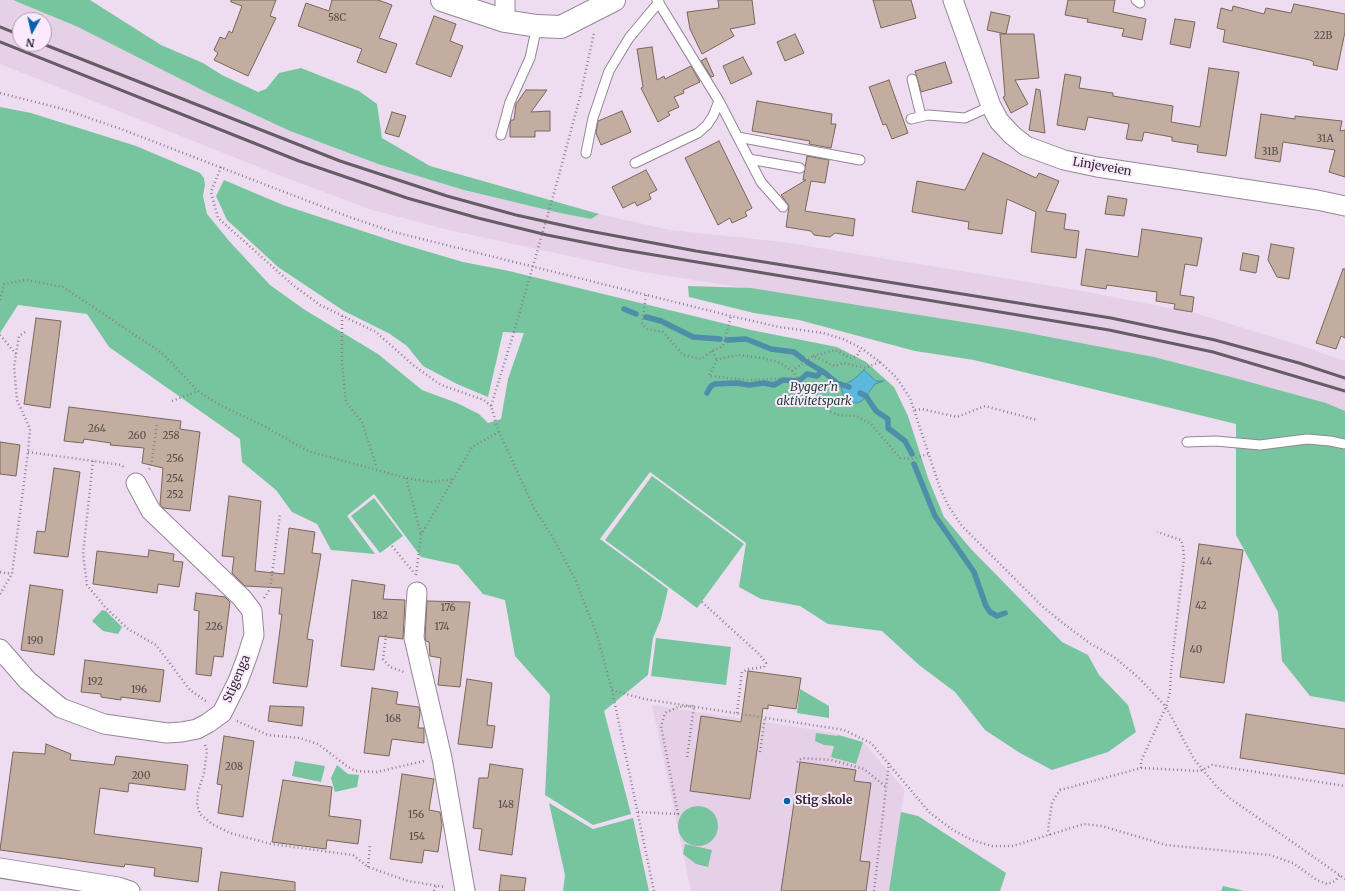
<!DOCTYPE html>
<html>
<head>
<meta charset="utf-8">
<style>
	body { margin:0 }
	#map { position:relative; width:1345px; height:891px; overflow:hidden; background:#eeddf0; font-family:Merriweather,serif }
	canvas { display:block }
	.north { position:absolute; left:12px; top:12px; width:40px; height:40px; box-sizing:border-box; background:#fbeafd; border:1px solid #aa9eac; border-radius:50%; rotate:188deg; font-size:11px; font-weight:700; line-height:16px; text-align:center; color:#312b32 }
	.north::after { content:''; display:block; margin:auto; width:14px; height:18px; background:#0360ae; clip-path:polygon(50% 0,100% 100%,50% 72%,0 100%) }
</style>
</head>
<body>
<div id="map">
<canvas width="1345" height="891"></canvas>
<div class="north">N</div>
</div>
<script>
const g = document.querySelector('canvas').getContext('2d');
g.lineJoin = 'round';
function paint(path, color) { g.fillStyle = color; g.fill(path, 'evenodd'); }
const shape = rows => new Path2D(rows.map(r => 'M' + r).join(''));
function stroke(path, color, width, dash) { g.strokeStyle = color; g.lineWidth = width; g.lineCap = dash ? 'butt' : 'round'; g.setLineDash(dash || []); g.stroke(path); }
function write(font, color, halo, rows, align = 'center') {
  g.font = font + ' Merriweather,serif'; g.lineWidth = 4; g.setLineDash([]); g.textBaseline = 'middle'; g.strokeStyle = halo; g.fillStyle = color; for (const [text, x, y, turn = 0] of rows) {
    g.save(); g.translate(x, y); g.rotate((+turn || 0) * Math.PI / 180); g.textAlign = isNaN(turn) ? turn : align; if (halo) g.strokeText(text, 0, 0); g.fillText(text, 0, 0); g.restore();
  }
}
const built = shape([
	[0,0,13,0,78,27,208,93,290,131,378,164,464,190,591,219,599,214,670,230,783,242,1077,290,1195,313,1302,346,1345,361,1345,411,1326,403,1235,378,1154,357,1013,330,643,272,449,230,372,210,276,174,0,64],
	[20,20,44,20,44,44,20,44],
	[652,705,830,732,863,742,905,790,901,812,918,816,1006,873,1000,891,691,891]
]);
const green = shape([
	[13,0,90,0,161,45,203,63,222,75,258,92,266,89,279,73,301,68,359,91,377,104,382,138,430,166,599,214,591,219,560,213,464,190,378,164,290,131,208,93,78,27],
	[0,107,31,113,136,146,200,173,204,178,205,185,203,196,207,214,230,242,270,285,305,310,378,354,422,390,457,403,479,414,488,423,501,419,508,379,524,333,503,332,488,397,457,384,423,366,407,346,390,334,344,311,278,267,227,220,216,196,224,180,283,205,402,244,463,262,509,271,751,330,837,347,866,362,894,387,908,416,928,478,944,517,971,549,1062,642,1088,655,1099,675,1128,705,1136,732,1108,752,1052,770,1020,753,985,730,955,692,919,665,882,631,828,624,800,606,761,599,739,587,746,543,650,472,600,539,668,589,661,619,653,638,648,675,604,711,631,814,593,825,545,795,550,695,515,656,505,600,483,594,458,565,421,557,374,494,347,516,375,554,331,550,317,524,292,512,276,490,242,462,240,439,109,347,87,314,18,305,0,333],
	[688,286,751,288,1013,330,1154,357,1235,378,1326,403,1345,411,1345,702,1310,696,1282,661,1278,612,1236,535,1236,424,974,360,915,351,799,320,754,313,689,297],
	[652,476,744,544,697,608,605,540],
	[374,498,403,536,380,553,351,516],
	[102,610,106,611,122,627,118,634,103,631,92,621],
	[656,638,731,647,726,685,651,676],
	[800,689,829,706,829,718,797,713],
	[816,733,837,736,838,735,863,742,856,764,831,757,834,746,824,745,815,741],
	[295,761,325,766,321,782,292,776],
	[337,765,348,774,359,775,357,787,335,792,331,778],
	[549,803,593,829,633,818,649,891,563,891,565,875],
	'678 826a20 20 0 1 1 40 0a20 20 0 1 1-40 0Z',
	[901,812,918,816,1006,873,1000,891,889,891],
	[685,844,712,850,708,867,696,864,683,854],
	[1223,886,1244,891,1221,891]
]);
const water = shape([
	[864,370,876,381,884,381,875,384,863,400,858,403,853,403,843,395,841,386,853,380,864,370]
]);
const stream = shape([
	[624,309,636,314],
	[646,317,661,321,693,337,720,339],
	[727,340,746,339,771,349,794,352,803,359],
	[807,362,825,373,837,383,849,387],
	[707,393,711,386,715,384,737,383,749,385,764,383,774,385,783,380,799,381,807,374,817,376,822,371],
	[860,393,866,396,876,411,888,419,888,428,905,441,912,454],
	[914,464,935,516,974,572,986,606,990,612,997,616,1005,613]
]);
const building = shape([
	[231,0,276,0,270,16,276,18,248,76,214,60,218,53,214,50,220,37,225,39,229,31,232,33,242,6,231,2,231,0],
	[332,0,378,0,392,5,379,38,397,44,386,73,357,62,362,49,298,26,306,3,329,11,332,0],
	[718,0,752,0,755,24,730,29,734,36,702,54,690,29,687,12,719,8,718,0],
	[873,0,911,0,916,18,881,28,873,0],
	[1068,0,1115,0,1113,12,1146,19,1142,40,1122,36,1124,29,1087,22,1088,19,1065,15,1068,0],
	[1294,4,1345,14,1345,32,1337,70,1313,65,1314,62,1310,60,1223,42,1225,30,1217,28,1221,8,1232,11,1233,6,1264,14,1266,8,1291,13,1294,4],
	[991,12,1010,16,1006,34,987,30,991,12],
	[434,16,456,24,450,41,463,46,451,77,416,64,434,16],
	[1175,19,1195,22,1190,48,1170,44,1175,19],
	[795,34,804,53,785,61,777,42,795,34],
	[1000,34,1034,34,1039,78,1015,80,1028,104,1011,113,1003,97,1005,96,1000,34],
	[652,47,657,80,664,76,665,79,691,66,700,82,683,90,684,93,674,97,679,107,668,112,670,115,658,122,641,88,643,87,637,49,652,47],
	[743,57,752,74,731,84,723,66,743,57],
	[706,58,714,76,711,77,701,61,706,58],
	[945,62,952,83,921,92,915,71,945,62],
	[1209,68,1239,72,1226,156,1197,152,1198,145,1172,141,1172,137,1144,132,1142,141,1126,139,1129,124,1088,117,1085,130,1057,125,1065,74,1081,77,1079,88,1113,93,1113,96,1173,106,1171,122,1200,127,1209,68],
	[889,80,908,133,892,139,886,124,883,125,869,87,889,80],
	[1036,89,1040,90,1045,133,1029,130,1036,89],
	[526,90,547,90,531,112,550,111,550,131,535,131,535,137,510,137,510,124,511,120,514,120,516,104,526,90],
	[757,101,832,114,831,124,836,124,831,148,809,144,810,141,752,131,757,101],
	[622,111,631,132,601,145,596,133,598,121,622,111],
	[392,112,406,116,399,137,385,133,392,112],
	[1261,114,1295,119,1295,116,1342,121,1340,131,1345,130,1345,177,1329,172,1335,150,1283,142,1280,162,1255,158,1261,114],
	[719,141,752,208,745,212,747,216,732,223,730,218,718,225,685,158,719,141],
	[983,153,1036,178,1039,173,1059,181,1046,211,1066,214,1064,229,1079,231,1076,258,1031,252,1036,212,1007,199,1002,234,968,229,969,222,912,212,917,181,965,190,983,153],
	[807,156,829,160,825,183,811,181,805,211,855,219,853,236,835,233,830,237,814,235,811,231,786,227,789,206,781,195,806,180,803,180,807,156],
	[646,170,657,190,649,194,651,199,637,206,635,202,623,208,612,187,646,170],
	[1108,196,1127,199,1124,216,1105,214,1108,196],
	[1142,229,1202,238,1197,266,1185,264,1180,295,1194,297,1192,312,1174,309,1175,304,1156,301,1157,292,1107,285,1106,289,1081,285,1086,249,1138,257,1142,229],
	[1271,244,1294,248,1289,279,1277,277,1268,260,1271,244],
	[1243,253,1259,256,1256,273,1240,270,1243,253],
	[1343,269,1345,269,1345,338,1341,336,1336,349,1316,343,1343,269],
	[36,318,61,321,50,408,24,404,36,318],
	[69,407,181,421,180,429,200,432,190,511,163,508,160,504,163,468,142,463,144,448,110,445,111,443,84,439,83,443,64,441,69,407],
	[0,442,20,445,16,476,0,474,0,442],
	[54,468,80,472,68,557,34,553,37,531,45,532,54,468],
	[229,496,261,501,255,571,284,574,289,528,315,532,312,553,321,554,307,639,313,640,307,687,273,683,282,614,279,614,282,588,245,586,232,573,234,557,222,556,229,496],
	[1199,544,1243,550,1224,683,1180,677,1199,544],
	[149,550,174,554,173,561,183,562,179,587,158,584,157,593,93,584,97,551,148,557,149,550],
	[352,580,385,585,383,599,405,600,403,639,379,636,374,670,341,666,352,580],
	[30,585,63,590,54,655,21,650,30,585],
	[196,593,225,597,230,602,223,657,214,656,211,676,196,674,199,611,194,610,196,593],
	[427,601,470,602,460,687,438,685,441,658,430,656,429,642,426,641,425,637,427,601],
	[85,660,164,670,160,702,121,697,121,700,114,699,101,697,101,694,81,692,85,660],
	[748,671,801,678,796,709,768,705,768,709,763,708,750,799,690,791,701,716,741,722,748,671],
	[467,679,492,683,487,725,495,726,492,748,458,744,467,679],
	[372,688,398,692,396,704,419,707,420,713,418,728,424,728,424,743,392,739,389,756,364,753,372,688],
	[270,706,304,707,302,726,268,721,270,706],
	[1246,714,1345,729,1345,774,1240,758,1246,714],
	[224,736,254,741,243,817,218,813,222,785,217,784,224,736],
	[46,744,71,754,70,760,114,765,116,756,188,765,185,790,129,783,128,792,100,788,94,834,202,848,198,882,154,876,155,868,125,864,124,867,0,850,13,752,45,754,46,744],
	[800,762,856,770,854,781,871,783,860,861,870,862,866,891,781,891,800,762],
	[490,764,523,769,512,855,479,850,482,829,473,828,479,778,488,778,490,764],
	[402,774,434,779,429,810,440,812,442,825,438,852,424,850,422,863,390,859,402,774],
	[283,780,332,787,329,816,361,820,358,844,327,840,326,849,272,842,283,780],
	[221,872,295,882,295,891,218,891,221,872],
	[501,875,526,878,524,891,499,891,501,875]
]);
const path = shape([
	[0,93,63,109,121,129,352,218,394,232,731,316,779,327,823,333,843,339,861,348,880,362,896,377,910,398,940,488,949,507,962,526,1042,606,1064,624,1091,644,1114,657,1139,678,1166,707,1194,759,1217,787,1231,799,1345,879],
	[221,167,211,192,218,218,293,285,320,305,376,332,413,365,441,385,484,400,491,406],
	[556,186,580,97,594,33],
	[646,295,642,324,647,329,663,332,683,355,701,359,712,351,723,346,731,316],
	[0,300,4,284,26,280,63,287,162,353,198,391,218,404,266,427,308,451,406,478,430,482,454,479],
	[342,316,342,364,346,402,362,422,377,468],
	[514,332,491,406,499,432,534,508,552,536,575,579,597,635,612,690,654,891],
	[0,335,16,354],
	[712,351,717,360],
	[739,355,762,358,781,363,792,371,798,378,747,380,709,376,717,360,727,357,739,355],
	[813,356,836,350,850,358,857,356,861,348],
	[792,371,813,356,835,366,844,363,865,368,880,362],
	[798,378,826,402,829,411,837,415,857,416,871,424,900,458,911,459,928,454],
	[172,401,198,391],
	[915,410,922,409,957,417,985,406,1037,420],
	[28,452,122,465,125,469],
	[93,461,83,554,87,585,105,607,128,629,156,645,190,690,206,701],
	[149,469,151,467,157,423],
	[406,478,421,534],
	[392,546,415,574],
	[0,572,12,574],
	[416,575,421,535,472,447,499,432],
	[0,594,12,574,28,452,30,429,17,400,14,367,19,336,25,332],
	[264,598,270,589,280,514],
	[702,602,760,655,766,663,764,667,749,669,742,672,737,713],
	[386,635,383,659,390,667,404,672],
	[612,690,644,699,844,730,871,743,930,813,953,830,972,840,992,846,1013,846,1084,824,1102,826,1166,845,1270,855,1293,863,1317,880,1327,884,1335,881,1340,875],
	[237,721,268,735,300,738,318,744,348,767,356,771,377,772,424,761],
	[205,745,207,750,204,773,198,792,197,805,200,814,212,824,230,833,271,844,353,855,368,867,408,881,445,887],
	[760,752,765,717],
	[797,762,802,758,831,760,864,769,886,787],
	[1141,768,1141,761,1166,707,1170,692,1171,671,1184,558,1183,547,1181,540,1157,532],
	[638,812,678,814,661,726,665,713,678,707,694,706,687,758],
	[1050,835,1048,830,1052,802,1060,790,1141,768,1200,771,1212,765,1345,786],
	[368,867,370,845],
	[434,891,436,886],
	[874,891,889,762]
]);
const service = shape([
	[657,0,719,101,761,182,783,207],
	[1136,0,1140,3],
	[912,79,921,116],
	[911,119,928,115,965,118,991,106],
	[501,135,510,102,530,58,537,26],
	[738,137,860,160],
	[586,153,593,118,609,71,629,38,659,2],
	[749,159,800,168],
	[635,163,698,133,707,125,713,116,719,101],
	[1187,442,1216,441,1260,445,1307,439,1330,441,1345,444]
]);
const minor = shape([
	[953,0,991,106,999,121,1012,135,1026,146,1064,160,1097,167,1317,200,1345,206],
	[505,21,505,0],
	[417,592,414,638,442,758,465,891],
	[0,649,28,681,61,708,104,724,167,733,182,732,197,729,208,723,222,713,238,681,247,657,254,635,252,611,242,598,151,511,136,483],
	[0,868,118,887,130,891]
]);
const tertiary = shape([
	[442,0,505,21,537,26,561,27,614,0]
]);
const rail = shape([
	[0,27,20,35],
	[0,42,299,161,407,198,478,218,547,235,618,249,1109,330,1213,352,1345,391],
	[43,44,340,161,447,196,516,215,584,230,696,251,1111,318,1215,340,1299,363,1345,378]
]);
const pathBridge = shape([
	[514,332,556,186]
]);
const markers = [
	[787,801,4,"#0360ae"]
];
const numberNames = [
	["58C",337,18],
	["22B",1323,36],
	["31A",1325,139],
	["31B",1270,152],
	["264",97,429],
	["260",137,436],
	["258",171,436],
	["256",175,459],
	["254",175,479],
	["252",175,495],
	["44",1206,562],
	["42",1201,606],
	["176",448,608],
	["182",380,616],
	["226",214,627],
	["174",442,627],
	["190",35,641],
	["40",1196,650],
	["192",95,682],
	["196",139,690],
	["168",393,719],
	["208",234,767],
	["200",141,776],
	["148",506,805],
	["156",416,815],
	["154",417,837]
];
const streetNames = [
	["Linjeveien",1102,167,10],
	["Stigenga",237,679,-67]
];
const parkNames = [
	["Bygger'n",814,388],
	["aktivitetspark",814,402]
];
const poiNames = [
	["Stig skole",795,801]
];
paint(built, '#e5d0e8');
paint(green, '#76c59f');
paint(water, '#5ab9dc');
stroke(water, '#4e8ea9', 1);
stroke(stream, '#4e8ea9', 5.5);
paint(building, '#c2ada0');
stroke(building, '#79665a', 1);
stroke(service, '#958697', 11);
stroke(minor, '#958697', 21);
stroke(tertiary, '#958697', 24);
stroke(path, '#8b808c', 2.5, [1, 3]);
stroke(service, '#fff', 9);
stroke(minor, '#fff', 19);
stroke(tertiary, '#fff', 22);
stroke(rail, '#655c66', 3);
stroke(pathBridge, '#8b808c', 2.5, [1, 3]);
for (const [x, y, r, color] of markers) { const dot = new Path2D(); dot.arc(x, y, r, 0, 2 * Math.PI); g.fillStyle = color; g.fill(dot); stroke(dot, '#fbeafd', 1.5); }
write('10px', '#554c4e', null, numberNames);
write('12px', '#312b32', '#fbeafd', streetNames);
write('italic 12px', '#1e4433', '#fbeafd', parkNames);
write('bold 12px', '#312b32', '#fbeafd', poiNames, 'left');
</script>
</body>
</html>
